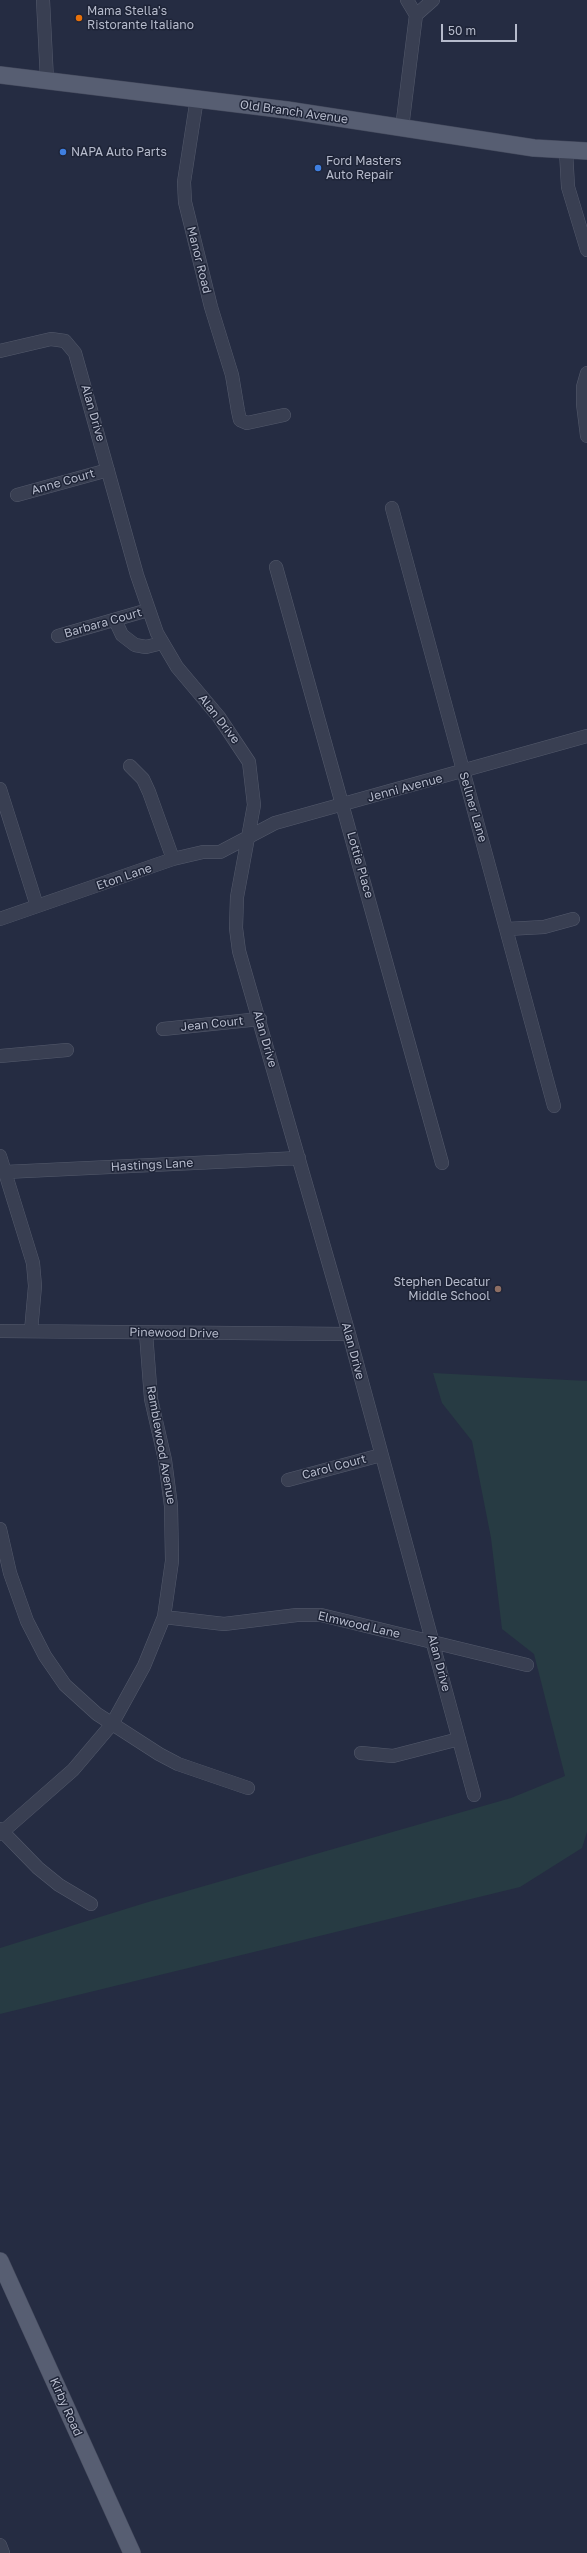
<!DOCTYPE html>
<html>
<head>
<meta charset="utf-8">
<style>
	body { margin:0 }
	#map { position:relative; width:587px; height:2553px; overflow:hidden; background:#252c42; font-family:"Golos Text",sans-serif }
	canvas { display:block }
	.scale { position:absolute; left:441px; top:24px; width:76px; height:18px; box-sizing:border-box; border:2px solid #b6bbcc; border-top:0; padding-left:5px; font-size:12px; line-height:14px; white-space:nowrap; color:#b6bbcc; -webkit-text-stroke:3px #1e2437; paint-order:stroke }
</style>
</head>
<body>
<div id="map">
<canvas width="587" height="2553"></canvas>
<div class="scale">50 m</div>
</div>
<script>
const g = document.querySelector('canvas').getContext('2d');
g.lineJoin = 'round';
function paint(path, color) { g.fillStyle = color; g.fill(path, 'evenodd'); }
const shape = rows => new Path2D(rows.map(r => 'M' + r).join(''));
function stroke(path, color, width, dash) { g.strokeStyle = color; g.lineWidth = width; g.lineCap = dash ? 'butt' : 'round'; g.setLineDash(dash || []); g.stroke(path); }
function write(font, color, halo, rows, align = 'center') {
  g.font = font + ' "Golos Text",sans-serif'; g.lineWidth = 3; g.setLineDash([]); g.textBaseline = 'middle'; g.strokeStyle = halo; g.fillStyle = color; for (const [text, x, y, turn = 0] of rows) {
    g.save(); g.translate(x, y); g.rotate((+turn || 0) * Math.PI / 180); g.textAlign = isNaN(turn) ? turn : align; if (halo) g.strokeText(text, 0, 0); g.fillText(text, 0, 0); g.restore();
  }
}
const green = shape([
	[433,1373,587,1381,587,1832,582,1848,520,1887,0,2014,0,1948,145,1903,511,1798,565,1776,534,1654,502,1629,491,1538,472,1441,442,1403]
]);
const minor = shape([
	[43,0,47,80],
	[407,0,416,15],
	[197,98,184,182,185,202,211,307,232,375,238,411,240,420,247,423,284,415],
	[402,128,416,15,433,0],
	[566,151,568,187,587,250],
	[0,351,51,339,65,341,75,353,137,575,157,633,177,667,219,717,249,762,254,805,237,897,236,928,239,951,349,1334,474,1795],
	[587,373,583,387,583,404,587,436],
	[17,495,108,470],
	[392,508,554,1106],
	[276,567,442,1163],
	[115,620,122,635,135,645,146,647,162,643],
	[58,636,148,610],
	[130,766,143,779,149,792,173,859],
	[0,789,37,906],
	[0,919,173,859,203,852,220,852,275,823,587,736],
	[507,929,544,927,573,919],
	[163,1029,260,1019],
	[0,1056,67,1050],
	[0,1156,33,1263,35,1286,31,1331],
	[5,1172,299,1158],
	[0,1331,349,1334],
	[288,1480,381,1455],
	[0,1529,10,1573,27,1621,45,1656,65,1685,97,1714,159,1754,178,1764,248,1788],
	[164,1617,224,1624,297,1615,321,1615,527,1665],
	[361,1753,393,1756,459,1739],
	[0,1829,38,1868,59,1885,91,1904],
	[0,1834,73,1770,112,1724,144,1666,164,1617,172,1561,171,1506,165,1460,151,1399,146,1333],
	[0,2545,3,2553]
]);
const major = shape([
	[0,75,287,110,534,148,587,151],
	[0,2261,132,2553]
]);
const markers = [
	[79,18,4,"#e8710a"],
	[63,152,4,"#3f7fe0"],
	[318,168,4,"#3f7fe0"],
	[498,1289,4,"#8d6e63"]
];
const poiNames = [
	["Mama Stella's",87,11],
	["Ristorante Italiano",87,25],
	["NAPA Auto Parts",71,152],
	["Ford Masters",326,161],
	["Auto Repair",326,175],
	["Stephen Decatur",490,1282,"right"],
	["Middle School",490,1296,"right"]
];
const streetNames = [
	["Old Branch Avenue",294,112,8],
	["Manor Road",199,260,76],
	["Alan Drive",93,413,74],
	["Anne Court",63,482,-16],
	["Barbara Court",103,623,-16],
	["Alan Drive",219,719,52],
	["Jenni Avenue",405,788,-15],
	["Sellner Lane",473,807,74],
	["Lottie Place",360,865,74],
	["Eton Lane",124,877,-19],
	["Jean Court",212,1024,-6],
	["Alan Drive",265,1039,74],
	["Hastings Lane",152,1165,-3],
	["Pinewood Drive",174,1333,1],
	["Alan Drive",353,1351,75],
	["Ramblewood Avenue",161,1445,80],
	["Carol Court",334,1467,-15],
	["Elmwood Lane",359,1625,13],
	["Alan Drive",439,1663,75],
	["Kirby Road",66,2407,66]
];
paint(green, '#273b43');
stroke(minor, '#545a6c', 14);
stroke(major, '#43485b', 18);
stroke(minor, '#393f52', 13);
stroke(major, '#575e72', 17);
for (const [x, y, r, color] of markers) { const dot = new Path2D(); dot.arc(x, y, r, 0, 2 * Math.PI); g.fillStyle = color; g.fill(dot); stroke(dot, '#1e2437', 1.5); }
write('12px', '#b6bbcc', '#1e2437', poiNames, 'left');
write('12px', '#b6bbcc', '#1e2437', streetNames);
</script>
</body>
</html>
